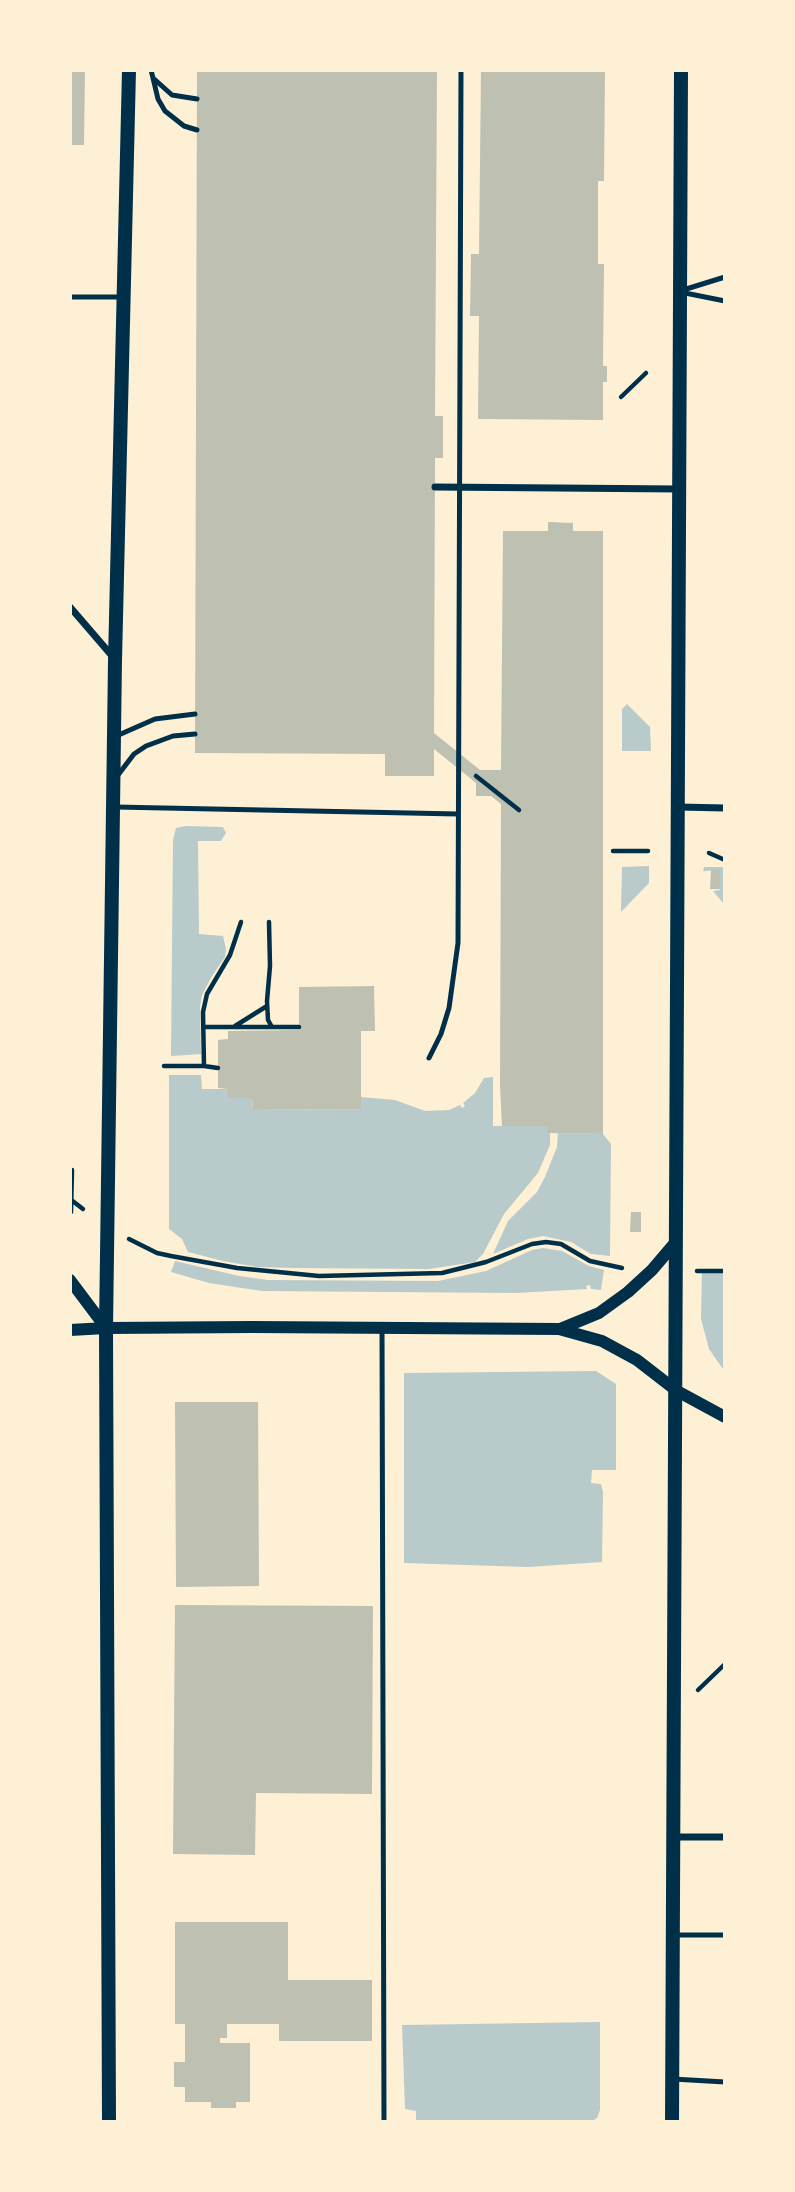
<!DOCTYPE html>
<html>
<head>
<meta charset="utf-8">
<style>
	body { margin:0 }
	#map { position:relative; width:795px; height:2192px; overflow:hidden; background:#fdf0d5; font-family:"Nunito Sans",sans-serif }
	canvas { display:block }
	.frame { position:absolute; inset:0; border:72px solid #fdf0d5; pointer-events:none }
</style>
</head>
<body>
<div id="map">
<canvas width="795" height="2192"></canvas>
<div class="frame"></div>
</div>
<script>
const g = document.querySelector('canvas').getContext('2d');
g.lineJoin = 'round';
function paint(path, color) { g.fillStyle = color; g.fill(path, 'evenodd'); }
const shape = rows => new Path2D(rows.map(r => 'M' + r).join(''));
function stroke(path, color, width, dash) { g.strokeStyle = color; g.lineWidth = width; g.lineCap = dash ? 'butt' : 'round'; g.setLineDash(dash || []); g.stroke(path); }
const green = shape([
	[627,704,650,727,651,751,622,751,622,709],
	[186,826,223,827,226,833,221,841,198,841,199,934,223,936,226,949,225,957,212,976,202,995,200,1007,201,1054,171,1056,173,840,176,828],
	[649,866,649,883,621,912,622,867],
	[704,867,725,867,725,905,713,891,720,890,720,870,703,871],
	[169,1075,201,1075,202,1089,228,1089,228,1098,252,1098,253,1110,360,1109,361,1097,395,1100,425,1111,449,1110,460,1105,462,1108,465,1106,463,1103,475,1093,484,1078,493,1077,493,1126,547,1126,547,1133,550,1133,550,1145,538,1173,504,1214,483,1254,475,1262,429,1269,292,1268,257,1267,223,1261,188,1252,182,1239,169,1229],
	[558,1133,603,1134,611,1144,610,1256,591,1254,571,1242,543,1236,528,1239,493,1254,508,1221,537,1192,545,1177,557,1147],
	[543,1248,562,1251,589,1266,604,1270,601,1290,591,1289,590,1285,586,1286,587,1289,516,1293,262,1291,209,1283,171,1272,175,1261,239,1276,268,1280,438,1281,486,1271,532,1250],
	[702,1271,725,1271,725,1372,709,1349,701,1319],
	[596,1371,616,1384,616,1470,592,1470,591,1483,601,1484,603,1492,602,1562,528,1567,404,1563,404,1373],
	[600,2022,600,2110,597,2118,591,2122,416,2122,416,2111,405,2109,402,2025]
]);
const building = shape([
	[70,70,85,70,84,145,70,145],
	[197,70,437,70,435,416,443,416,443,458,435,458,434,733,480,770,501,770,503,531,548,531,548,522,573,523,573,531,603,531,603,1134,547,1133,547,1126,502,1126,500,1086,501,804,491,796,476,796,476,783,434,749,434,776,385,776,385,754,195,753],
	[481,70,605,70,604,181,598,181,598,264,604,264,603,366,607,366,607,382,603,382,603,420,478,419,479,316,470,316,471,254,479,254],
	[711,870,720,870,720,889,710,889],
	[374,986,375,1031,361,1031,361,1109,253,1110,252,1098,228,1098,228,1089,218,1088,218,1040,228,1039,228,1031,299,1030,299,987],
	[631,1212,641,1212,641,1232,630,1232],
	[175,1402,258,1402,259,1586,176,1587],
	[175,1605,373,1606,372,1794,256,1793,255,1855,173,1854],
	[175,1922,288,1922,288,1980,372,1980,372,2041,279,2041,279,2024,227,2024,227,2038,220,2038,220,2043,250,2043,250,2102,236,2102,236,2108,211,2108,211,2102,185,2102,185,2087,174,2087,174,2062,185,2062,185,2024,175,2024]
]);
const path = shape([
	[621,397,646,373],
	[476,776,519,810],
	[613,851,648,851],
	[709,853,725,860],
	[269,922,270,966,267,1001,268,1020,272,1027],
	[235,1026,267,1006],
	[204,1027,299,1027],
	[164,1066,204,1066,203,1012,207,994,230,955,241,922],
	[204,1066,218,1068],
	[70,1199,83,1209],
	[71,1212,72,1170],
	[129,1239,157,1253,171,1256,237,1268,319,1276,442,1273,486,1262,532,1244,546,1242,561,1244,590,1261,622,1268],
	[697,1271,725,1271],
	[698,1690,725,1664]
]);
const service = shape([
	[151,70,153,78,172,95,197,99],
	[153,78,158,99,165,111,184,126,197,130],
	[683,290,725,277],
	[680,292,725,301],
	[70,297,120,297],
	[114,737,155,719,195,714],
	[118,775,134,754,146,746,173,736,195,734],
	[115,807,458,814],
	[429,1058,441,1034,449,1008,458,943,461,70],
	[382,1327,384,2122],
	[676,1935,725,1935],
	[673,2079,725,2082]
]);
const minor = shape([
	[435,487,679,489],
	[70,607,113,657],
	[678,807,725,808],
	[675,1837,725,1837]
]);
const tertiary = shape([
	[70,1280,106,1328],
	[560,1329,599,1313,628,1292,652,1270,675,1243],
	[70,1330,106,1328,252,1327,559,1329,602,1341,637,1360,677,1391,725,1417]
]);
const secondary = shape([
	[109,2122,106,1328,115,660,129,70],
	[672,2122,681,70]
]);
paint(green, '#b9caca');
paint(building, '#bec0b2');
stroke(path, '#003049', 4.5);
stroke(service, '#003049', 5);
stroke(minor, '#003049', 7);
stroke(tertiary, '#003049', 12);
stroke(secondary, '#003049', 14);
</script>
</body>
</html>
